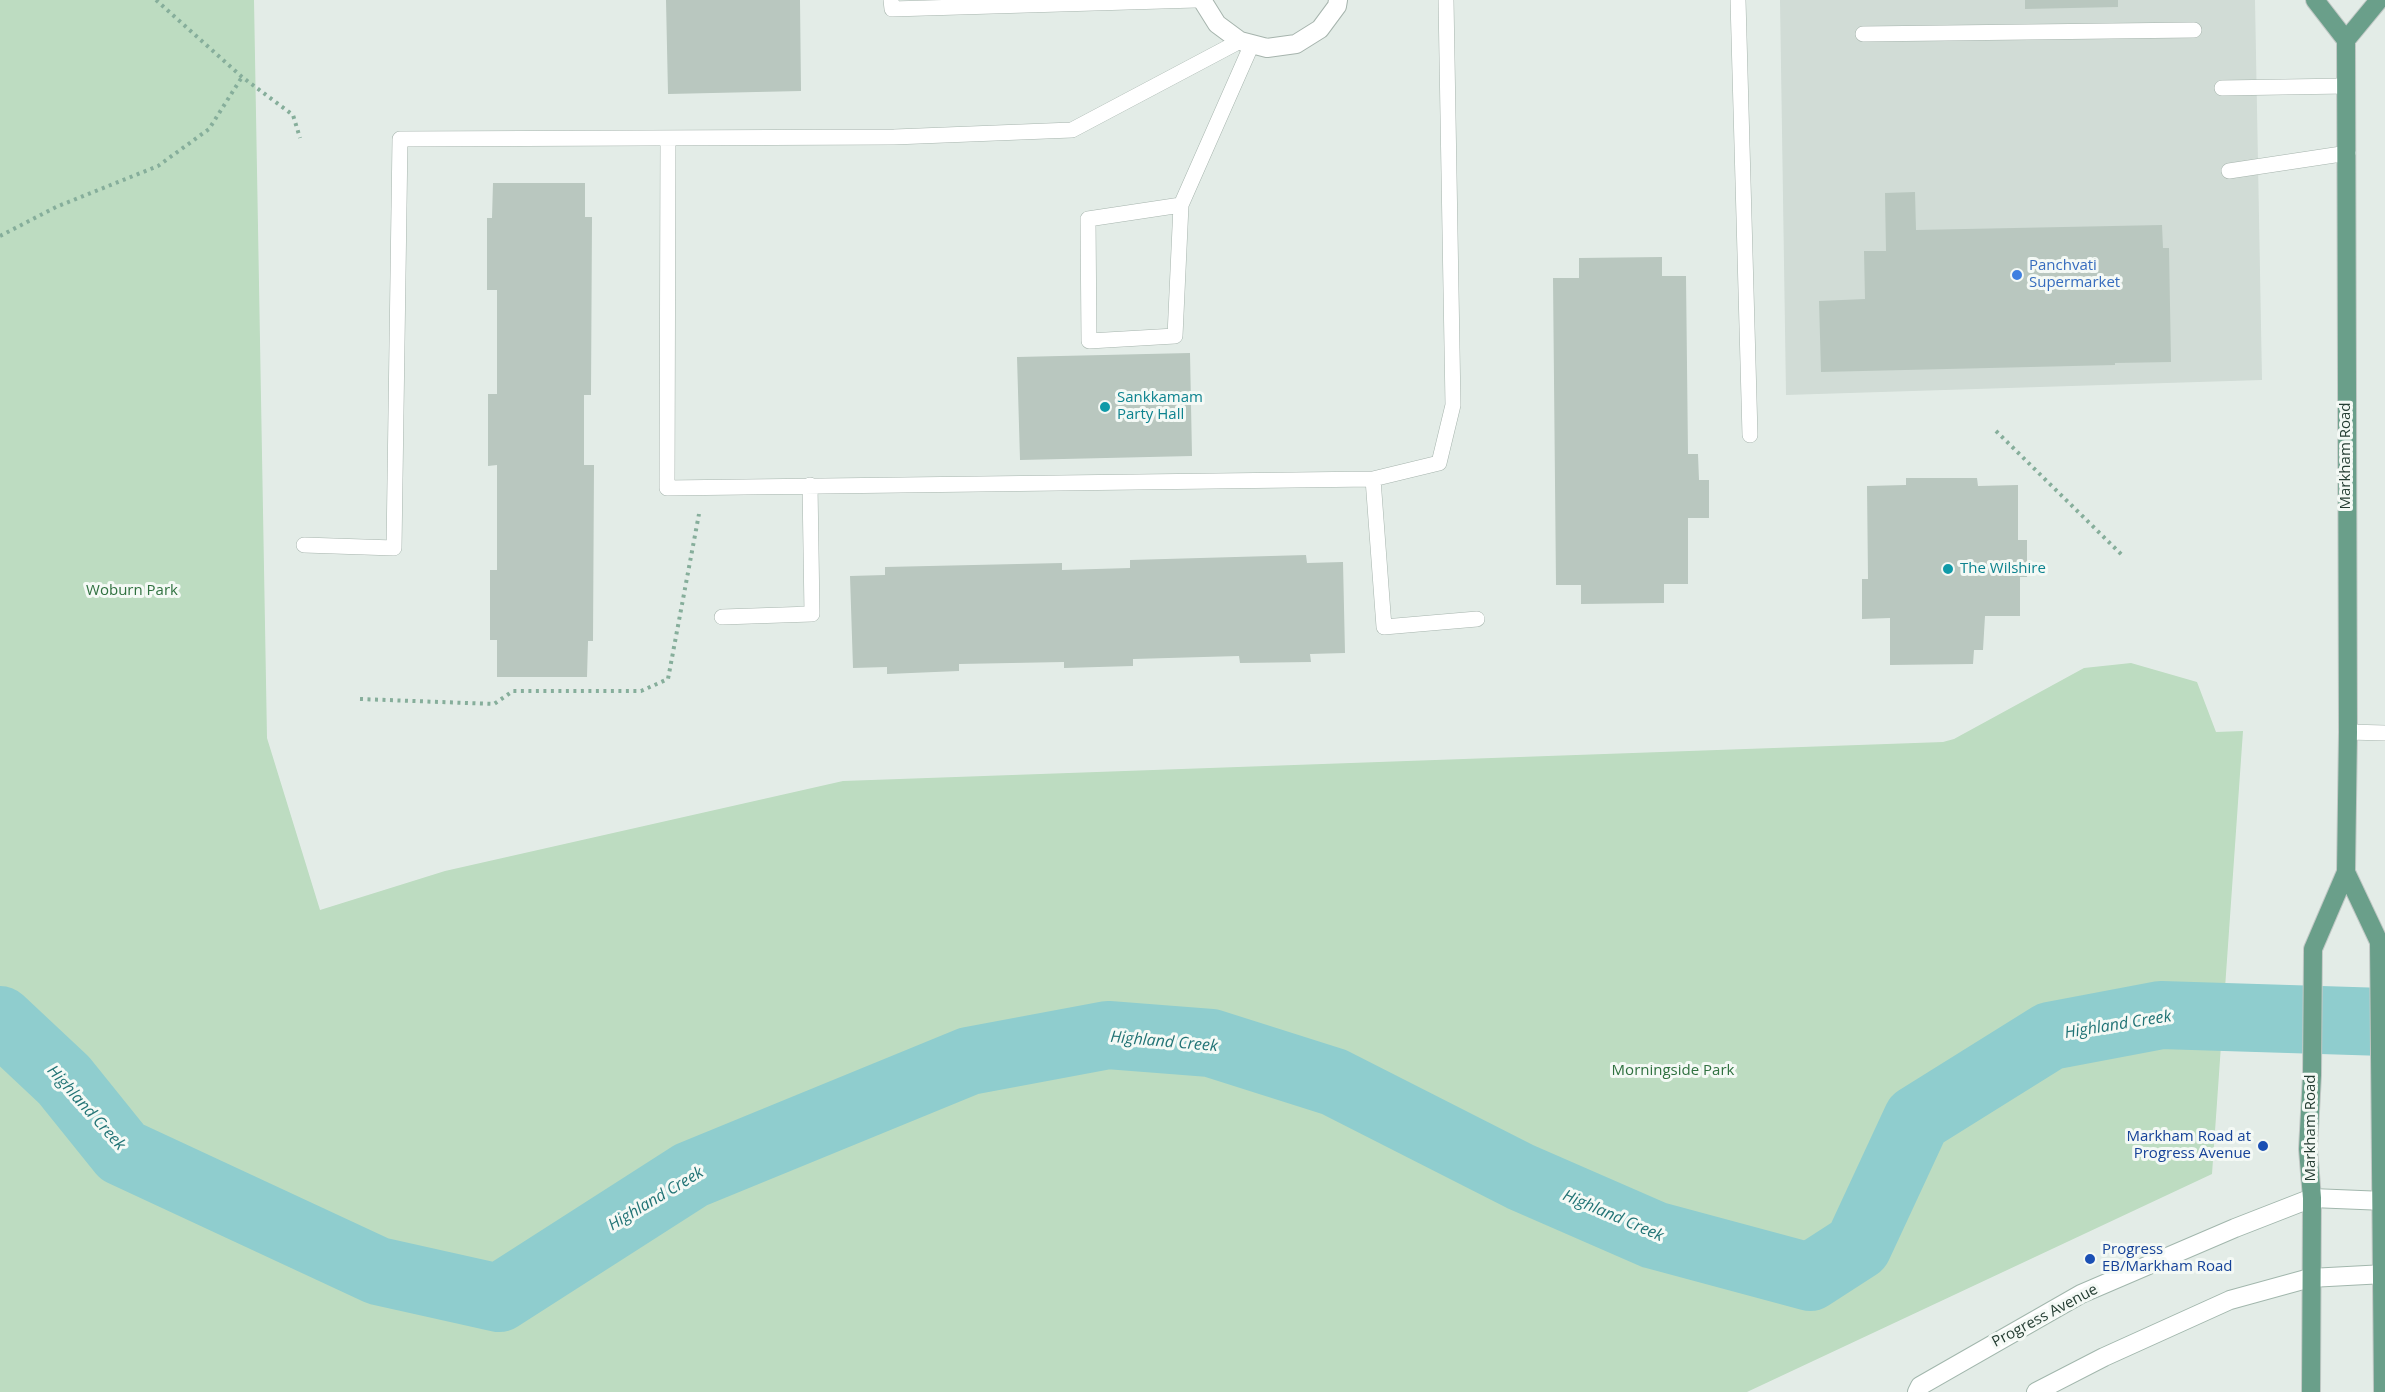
<!DOCTYPE html>
<html>
<head>
<meta charset="utf-8">
<style>
	body { margin:0 }
	canvas { display:block; background:#e3ece7 }
</style>
</head>
<body>
<canvas width="2385" height="1392"></canvas>
<script>
const g = document.querySelector('canvas').getContext('2d');
g.lineJoin = 'round';
function paint(path, color) { g.fillStyle = color; g.fill(path, 'evenodd'); }
const shape = rows => new Path2D(rows.map(r => 'M' + r).join(''));
function stroke(path, color, width, dash) { g.strokeStyle = color; g.lineWidth = width; g.lineCap = dash ? 'butt' : 'round'; g.setLineDash(dash || []); g.stroke(path); }
function write(font, color, halo, rows, align = 'center') {
  g.font = font + ' "Open Sans",sans-serif'; g.lineWidth = 6; g.setLineDash([]); g.textBaseline = 'middle'; g.strokeStyle = halo; g.fillStyle = color; for (const [text, x, y, turn = 0] of rows) {
    g.save(); g.translate(x, y); g.rotate((+turn || 0) * Math.PI / 180); g.textAlign = isNaN(turn) ? turn : align; if (halo) g.strokeText(text, 0, 0); g.fillText(text, 0, 0); g.restore();
  }
}
const built = shape([
	[1780,0,2255,0,2262,380,1786,395]
]);
const green = shape([
	[0,0,254,0,267,738,320,910,445,871,843,781,1943,742,1954,739,2084,668,2131,663,2197,682,2216,732,2243,731,2212,1174,1747,1392,0,1392]
]);
const river = shape([
	[0,1020,64,1080,122,1152,378,1271,499,1298,691,1175,969,1061,1108,1035,1211,1043,1334,1082,1521,1177,1654,1235,1810,1277,1858,1246,1917,1119,2050,1036,2161,1015,2385,1022]
]);
const building = shape([
	[666,0,800,0,801,91,668,94],
	[2025,0,2118,0,2118,7,2025,9],
	[493,183,585,183,585,217,592,217,591,395,584,395,584,465,594,465,593,641,588,641,587,677,497,677,497,640,490,640,490,570,497,570,497,465,488,466,488,394,497,394,497,290,487,290,487,218,492,218],
	[1915,192,1916,230,2162,225,2163,248,2169,248,2171,362,2115,363,2115,365,1821,372,1819,301,1865,299,1864,251,1886,251,1885,193],
	[1662,257,1662,276,1686,276,1688,454,1698,454,1699,480,1709,480,1709,518,1688,518,1688,584,1664,584,1664,603,1581,604,1581,585,1556,585,1553,278,1579,278,1579,258],
	[1190,353,1192,456,1020,460,1017,357],
	[1906,478,1977,478,1978,486,2018,485,2018,540,2027,540,2027,577,2020,577,2020,616,1985,616,1983,650,1974,650,1973,664,1890,665,1890,618,1862,619,1862,579,1868,579,1867,486,1906,485],
	[1306,555,1307,563,1343,562,1345,653,1310,654,1311,662,1240,663,1239,656,1133,659,1133,666,1064,668,1064,662,959,664,959,671,887,674,887,667,853,668,850,576,885,575,885,567,1062,563,1062,570,1130,568,1130,560]
]);
const path = shape([
	[156,0,242,77,293,115,300,138],
	[0,236,56,207,158,166,209,129,242,77],
	[1996,431,2122,555],
	[360,699,494,704,513,691,641,691,668,679,699,514]
]);
const lane = shape([
	[891,0,892,9,1196,0],
	[1738,0,1750,435],
	[1863,34,2194,30],
	[2222,88,2346,86],
	[668,138,667,488,1373,479,1439,463,1453,405,1446,0],
	[2229,171,2348,153],
	[1181,205,1088,219,1089,341,1175,336,1181,205,1252,44],
	[1373,479,1384,627,1477,619],
	[304,545,394,548,400,139,894,137,1072,130,1240,41],
	[722,617,812,614,810,485],
	[2348,732,2385,733]
]);
const street = shape([
	[1202,0,1217,24,1240,41,1267,48,1296,44,1320,29,1337,6,1338,0]
]);
const secondary = shape([
	[1917,1392,1920,1386,2081,1294,2235,1228,2312,1198,2385,1201],
	[2036,1392,2104,1357,2230,1300,2310,1278,2385,1274]
]);
const primary = shape([
	[2346,40,2379,0],
	[2346,872,2379,942,2383,1392],
	[2311,1392,2312,1198,2308,1149,2312,1075,2313,949,2346,872,2348,732,2346,40,2315,0]
]);
const markers = [
	[2017,275,6,"#3f7fe0"],
	[1105,407,6,"#0f9aa8"],
	[1948,569,6,"#0f9aa8"],
	[2263,1146,6,"#1a4fb4"],
	[2090,1259,6,"#1a4fb4"]
];
const shopNames = [
	["Panchvati",2029,266],
	["Supermarket",2029,283]
];
const cultureNames = [
	["Sankkamam",1117,398],
	["Party Hall",1117,415],
	["The Wilshire",1960,569]
];
const streetNames = [
	["Markham Road",2346,456,-90],
	["Markham Road",2311,1128,-90],
	["Progress Avenue",2045,1316,-28]
];
const parkNames = [
	["Woburn Park",132,591],
	["Morningside Park",1673,1071]
];
const transitNames = [
	["Markham Road at",2251,1137],
	["Progress Avenue",2251,1154],
	["Progress",2102,1250,"left"],
	["EB/Markham Road",2102,1267,"left"]
];
const waterNames = [
	["Highland Creek",2118,1025,-9],
	["Highland Creek",1164,1042,5],
	["Highland Creek",86,1108,48],
	["Highland Creek",656,1199,-31],
	["Highland Creek",1613,1216,23]
];
paint(built, '#d1dcd6');
paint(green, '#bddcc1');
stroke(river, '#8fcdce', 68);
paint(building, '#b9c7bf');
stroke(lane, '#a6b4ad', 16);
stroke(street, '#a6b4ad', 20);
stroke(secondary, '#a2b7ad', 20);
stroke(primary, '#c2c9c6', 20);
stroke(path, '#86ae9b', 4, [3, 4.5]);
stroke(lane, '#fff', 15);
stroke(street, '#fff', 18);
stroke(secondary, '#fff', 18);
stroke(primary, '#6a9f8a', 18);
for (const [x, y, r, color] of markers) { const dot = new Path2D(); dot.arc(x, y, r, 0, 2 * Math.PI); g.fillStyle = color; g.fill(dot); stroke(dot, '#f4f9f5', 2); }
write('15px', '#366cbe', '#f4f9f5', shopNames, 'left');
write('15px', '#0d838f', '#f4f9f5', cultureNames, 'left');
write('15px', '#243d32', '#f4f9f5', streetNames);
write('15px', '#307140', '#f4f9f5', parkNames);
write('15px', '#164399', '#f4f9f5', transitNames, 'right');
write('italic 16px', '#217375', '#f4f9f5', waterNames);
</script>
</body>
</html>
